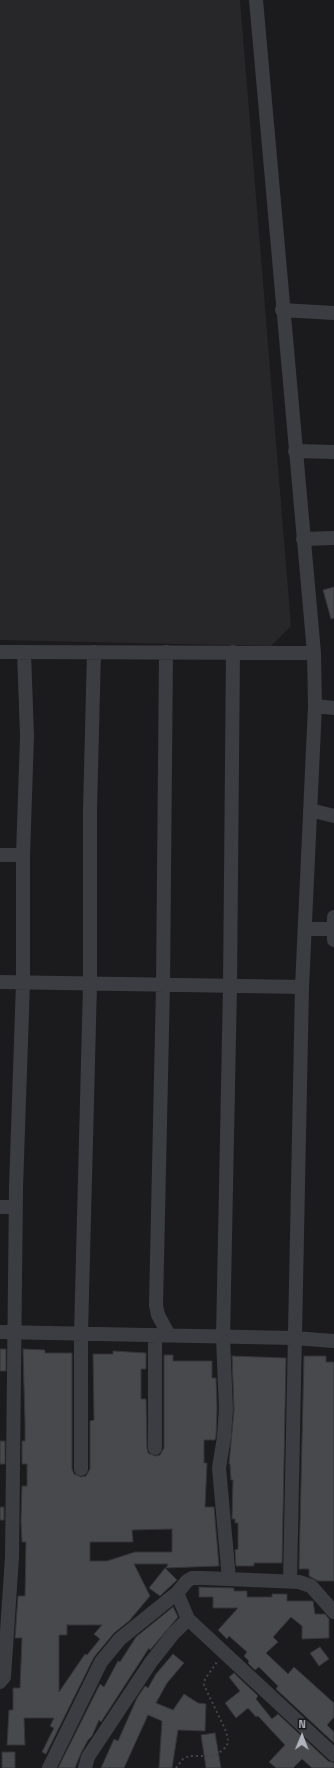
<!DOCTYPE html>
<html>
<head>
<meta charset="utf-8">
<style>
	body { margin:0 }
	#map { position:relative; width:334px; height:1768px; overflow:hidden; background:#1b1b1d; font-family:"Titillium Web",sans-serif }
	canvas { display:block }
	.north { position:absolute; left:282px; top:1716px; width:40px; height:40px; -webkit-text-stroke:3px #161618; paint-order:stroke; rotate:1deg; font-size:11px; font-weight:700; line-height:16px; text-align:center; color:#aeb3bc }
	.north::after { content:''; display:block; margin:auto; width:14px; height:18px; background:#aeb3bc; clip-path:polygon(50% 0,100% 100%,50% 72%,0 100%) }
</style>
</head>
<body>
<div id="map">
<canvas width="334" height="1768"></canvas>
<div class="north">N</div>
</div>
<script>
const g = document.querySelector('canvas').getContext('2d');
g.lineJoin = 'round';
function paint(path, color) { g.fillStyle = color; g.fill(path, 'evenodd'); }
const shape = rows => new Path2D(rows.map(r => 'M' + r).join(''));
function stroke(path, color, width, dash) { g.strokeStyle = color; g.lineWidth = width; g.lineCap = dash ? 'butt' : 'round'; g.setLineDash(dash || []); g.stroke(path); }
const built = shape([
	[0,0,240,0,291,626,271,646,0,640]
]);
const building = shape([
	[334,587,334,618,331,619,323,590,334,587],
	[0,1349,6,1349,6,1371,0,1371,0,1349],
	[23,1349,45,1350,45,1353,72,1353,72,1469,74,1474,81,1477,86,1476,90,1469,90,1421,94,1420,93,1354,113,1354,113,1351,146,1353,146,1369,141,1369,141,1399,146,1399,147,1448,148,1453,155,1456,160,1455,164,1448,164,1355,173,1355,173,1361,212,1361,212,1378,216,1378,217,1409,216,1436,215,1440,204,1440,204,1463,207,1463,205,1507,214,1507,219,1566,166,1568,168,1564,134,1564,150,1596,129,1621,114,1633,94,1657,46,1754,42,1752,54,1728,50,1726,54,1718,24,1718,25,1745,7,1745,9,1710,13,1710,13,1688,20,1688,22,1638,15,1638,18,1596,25,1596,26,1542,22,1542,21,1520,22,1486,27,1486,27,1464,22,1464,22,1441,25,1441,25,1422,23,1349],
	[172,1529,172,1552,135,1552,107,1561,90,1561,90,1542,133,1542,132,1530,172,1529],
	[67,1625,102,1625,94,1634,100,1639,87,1655,85,1654,59,1692,59,1635,67,1635,67,1625],
	[232,1356,286,1358,282,1563,254,1563,254,1566,236,1566,235,1550,238,1549,238,1523,235,1523,235,1519,232,1519,233,1480,231,1480,230,1464,229,1464,234,1410,232,1356],
	[304,1356,326,1356,326,1362,334,1362,334,1581,318,1581,309,1576,309,1569,299,1569,304,1356],
	[0,1441,5,1441,5,1464,0,1464,0,1441],
	[0,1507,4,1507,4,1520,0,1520,0,1507],
	[165,1568,177,1580,160,1596,149,1588,165,1568],
	[199,1587,234,1588,234,1591,247,1591,247,1597,272,1597,272,1594,287,1594,287,1601,313,1601,315,1614,325,1614,329,1619,329,1638,302,1639,302,1626,291,1617,273,1637,278,1642,266,1653,288,1674,294,1667,334,1703,334,1717,327,1725,334,1732,334,1743,276,1689,278,1686,259,1667,255,1670,248,1663,249,1661,244,1656,247,1652,229,1636,227,1639,218,1630,238,1608,213,1608,213,1597,199,1597,199,1587],
	[173,1607,178,1617,150,1650,149,1648,101,1722,99,1720,92,1736,88,1740,81,1753,75,1768,58,1768,100,1684,104,1687,118,1661,120,1662,136,1637,173,1607],
	[320,1647,329,1659,319,1666,310,1653,320,1647],
	[173,1654,184,1663,167,1683,156,1703,173,1710,184,1694,198,1703,206,1704,205,1731,178,1730,172,1768,159,1768,162,1721,148,1715,124,1768,101,1768,114,1739,118,1741,137,1698,145,1686,148,1688,156,1674,173,1654],
	[234,1673,258,1696,256,1699,272,1719,278,1714,328,1761,334,1763,334,1768,312,1768,302,1759,293,1768,276,1768,269,1762,285,1745,258,1716,256,1717,248,1708,236,1718,225,1703,240,1691,229,1677,234,1673],
	[215,1733,221,1768,206,1768,201,1735,215,1733],
	[2,1752,15,1752,15,1768,2,1768,2,1752]
]);
const path = shape([
	[176,1768,183,1759,189,1756,213,1756,219,1753,227,1746,228,1738,225,1729,204,1685,205,1679,217,1662]
]);
const minor = shape([
	[256,0,314,653,315,706,302,987,290,1581],
	[282,310,334,313],
	[295,451,334,452],
	[303,539,334,538],
	[0,652,314,653],
	[166,652,163,985,156,1305,158,1315,169,1335],
	[315,706,334,708],
	[310,810,334,816],
	[0,855,23,855],
	[334,917,334,940],
	[305,929,333,929],
	[0,982,302,987],
	[0,1207,16,1207],
	[0,1332,294,1338,334,1341],
	[155,1448,155,1335],
	[81,1469,81,1334,90,984,90,810,94,652],
	[229,1579,219,1468,224,1437,226,1409,223,1338,230,986,233,652],
	[177,1593,188,1619,334,1755],
	[0,1682,4,1677,12,1557,16,1188,23,982,23,855,27,736,24,652],
	[49,1768,101,1662,120,1639,177,1593,187,1581,192,1578,203,1578,299,1582,311,1586,334,1612],
	[85,1768,88,1757,151,1662,173,1634,188,1619]
]);
paint(built, '#27272a');
paint(building, '#48494d');
stroke(building, '#353539', 1);
stroke(path, '#424449', 2, [2, 3]);
stroke(minor, '#3c3d42', 14);
</script>
</body>
</html>
